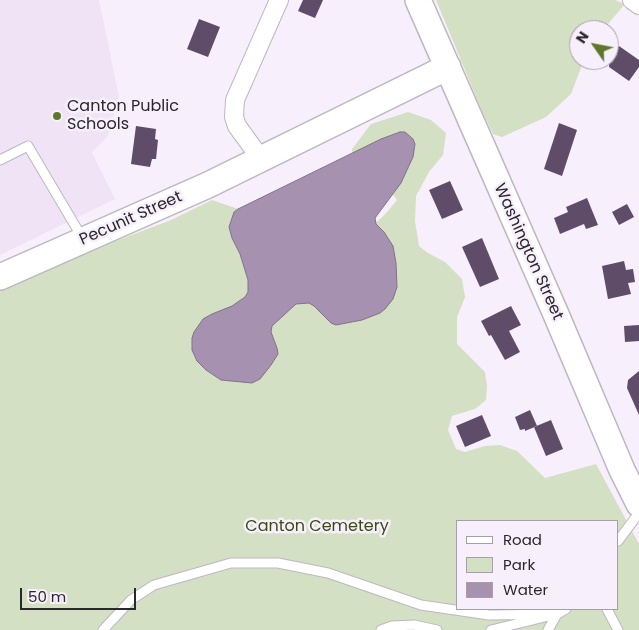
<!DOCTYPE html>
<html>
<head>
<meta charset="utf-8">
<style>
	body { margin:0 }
	#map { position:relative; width:639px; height:630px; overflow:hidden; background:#f7effb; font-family:Poppins,sans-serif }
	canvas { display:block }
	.legend { position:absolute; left:456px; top:520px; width:162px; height:90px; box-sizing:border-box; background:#f7effb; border:1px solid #a59fa8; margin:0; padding:6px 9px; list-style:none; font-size:15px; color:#2a282c }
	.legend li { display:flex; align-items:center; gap:10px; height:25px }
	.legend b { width:25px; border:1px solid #a59fa8 }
	.north { position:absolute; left:569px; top:20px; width:50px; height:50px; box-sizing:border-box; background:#f7effb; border:1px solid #a59fa8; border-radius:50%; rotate:303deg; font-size:14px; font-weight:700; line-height:20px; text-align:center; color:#2a282c }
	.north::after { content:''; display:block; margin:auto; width:18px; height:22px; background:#5e782b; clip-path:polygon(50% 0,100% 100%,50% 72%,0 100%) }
	.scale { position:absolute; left:20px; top:588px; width:116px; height:22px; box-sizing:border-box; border:2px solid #2a282c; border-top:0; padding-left:6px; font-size:15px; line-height:18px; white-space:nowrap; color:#2a282c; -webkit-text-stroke:4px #f7effb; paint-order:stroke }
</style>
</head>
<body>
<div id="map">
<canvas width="639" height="630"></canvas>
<ul class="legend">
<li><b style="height:6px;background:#fff"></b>Road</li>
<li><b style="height:14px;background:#d4e0c3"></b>Park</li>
<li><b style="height:14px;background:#a691b0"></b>Water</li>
</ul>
<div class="north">N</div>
<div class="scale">50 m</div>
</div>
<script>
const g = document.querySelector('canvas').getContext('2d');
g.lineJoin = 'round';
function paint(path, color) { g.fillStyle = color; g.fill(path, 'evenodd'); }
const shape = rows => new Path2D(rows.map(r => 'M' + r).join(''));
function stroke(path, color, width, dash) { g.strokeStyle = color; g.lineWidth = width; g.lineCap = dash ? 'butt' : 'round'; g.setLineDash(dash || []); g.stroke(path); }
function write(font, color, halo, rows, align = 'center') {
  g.font = font + ' Poppins,sans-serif'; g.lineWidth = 5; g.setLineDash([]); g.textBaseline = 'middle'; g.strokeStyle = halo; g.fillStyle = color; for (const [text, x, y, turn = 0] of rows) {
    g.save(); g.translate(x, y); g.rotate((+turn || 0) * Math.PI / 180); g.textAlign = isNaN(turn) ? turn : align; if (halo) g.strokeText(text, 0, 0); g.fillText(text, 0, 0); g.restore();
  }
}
const built = shape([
	[0,0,99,0,119,97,108,135,92,153,115,199,0,255]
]);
const green = shape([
	[436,0,615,0,625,4,603,30,579,30,579,60,584,60,571,94,546,117,502,137,493,134,482,111],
	[408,112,431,120,446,133,443,155,429,172,416,196,415,221,419,246,428,253,445,262,462,279,465,297,457,317,457,344,485,372,487,386,486,400,475,409,452,416,448,430,456,449,465,452,485,446,500,445,517,451,545,478,596,464,639,544,639,630,0,630,0,291,50,266,171,220,212,200,238,209,234,212,232,238,240,254,248,281,248,292,245,297,232,306,349,236,378,221,388,211,397,200,384,183,353,165,352,149,371,124],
	[458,521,618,521,618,609,458,609]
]);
const water = shape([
	[400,132,405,132,413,139,415,144,413,157,401,183,375,218,376,224,384,232,393,246,396,263,397,287,393,299,385,309,380,313,362,320,336,325,331,323,314,306,309,303,296,304,272,326,271,332,277,348,278,354,271,365,260,379,252,383,221,380,206,370,197,361,192,350,192,338,194,332,203,319,212,314,232,306,245,297,248,292,248,280,240,254,232,238,229,227,234,212,238,209,381,139,400,132]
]);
const building = shape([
	[303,0,323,0,315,18,298,11],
	[199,19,220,27,208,57,187,49],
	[609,43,617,49,619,46,639,60,639,67,629,81,609,67],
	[559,123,577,130,562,176,544,169],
	[136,126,156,129,155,139,158,140,156,159,152,159,150,167,131,164],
	[450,181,463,210,442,219,429,190],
	[587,198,598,225,586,229,584,224,560,234,554,218,568,212,566,207],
	[627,204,634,217,619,225,612,212],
	[482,238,499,279,480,287,462,247],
	[624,261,626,270,633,269,635,282,628,283,631,294,608,299,602,266],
	[511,306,521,325,509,331,520,352,505,360,491,335,489,336,481,321],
	[639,325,639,341,625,342,624,326],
	[639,371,639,415,627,388,628,380],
	[530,410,537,426,525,431,525,429,520,430,515,417],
	[482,415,491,436,465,447,456,426],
	[551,420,563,449,546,456,534,427]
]);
const lane = shape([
	[0,160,28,146,83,239],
	[618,541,639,513],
	[607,609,618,630],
	[103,630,131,600,154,585,231,563,278,563,328,573,421,605,489,615,557,614],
	[381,630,392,626,414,625,437,630],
	[491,630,557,614,566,609],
	[548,630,557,614]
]);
const street = shape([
	[632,0,639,5],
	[261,159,237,126,234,117,235,100,279,0]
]);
const secondary = shape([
	[418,0,555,312,622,470,639,504],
	[0,277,208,185,448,67]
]);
const markers = [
	[57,116,5,"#5e782b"]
];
const poiNames = [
	["Canton Public",67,107],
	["Schools",67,125]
];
const streetNames = [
	["Pecunit Street",131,219,-24],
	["Washington Street",528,252,66]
];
const parkNames = [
	["Canton Cemetery",317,527]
];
paint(built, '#efe3f5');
paint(green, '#d4e0c3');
paint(water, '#a691b0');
stroke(water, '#817288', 1);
paint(building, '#5f4c69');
stroke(lane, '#beb7c2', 11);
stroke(street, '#beb7c2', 20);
stroke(secondary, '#beb7c2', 28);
stroke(lane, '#fff', 9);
stroke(street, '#fff', 18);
stroke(secondary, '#fff', 25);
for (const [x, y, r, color] of markers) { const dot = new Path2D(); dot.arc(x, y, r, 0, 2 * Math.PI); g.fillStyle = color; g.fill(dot); stroke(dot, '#f7effb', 2); }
write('16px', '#2a282c', '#f7effb', poiNames, 'left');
write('16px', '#2a282c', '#f7effb', streetNames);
write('16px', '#394b15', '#f7effb', parkNames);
</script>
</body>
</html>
